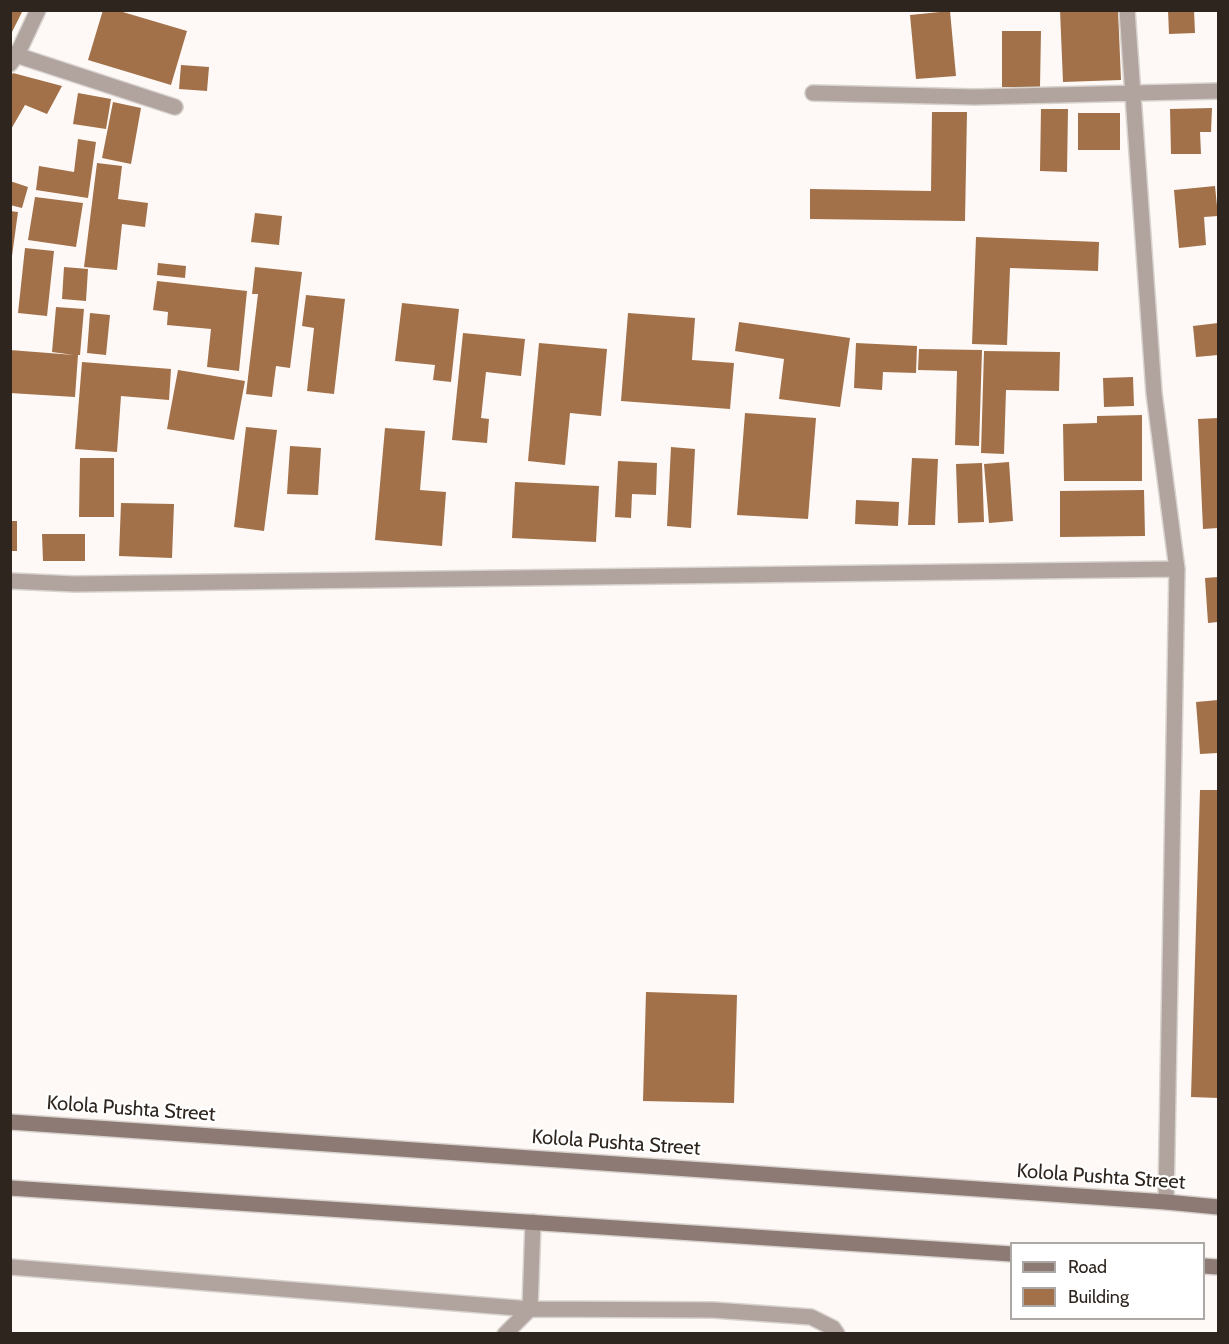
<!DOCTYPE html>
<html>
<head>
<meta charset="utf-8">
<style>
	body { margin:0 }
	#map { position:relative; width:1229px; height:1344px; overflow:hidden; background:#fef9f6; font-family:Cabin,sans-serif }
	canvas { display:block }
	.frame { position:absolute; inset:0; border:12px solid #2e251e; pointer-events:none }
	.legend { position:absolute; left:1010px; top:1242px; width:195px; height:78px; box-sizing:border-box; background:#fff; border:2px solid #aba8a5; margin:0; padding:8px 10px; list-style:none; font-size:18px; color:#2e251e }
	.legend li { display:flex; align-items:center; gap:12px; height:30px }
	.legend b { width:30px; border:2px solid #aba8a5 }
</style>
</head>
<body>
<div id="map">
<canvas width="1229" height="1344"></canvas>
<div class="frame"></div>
<ul class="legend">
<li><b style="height:8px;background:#8d7a74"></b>Road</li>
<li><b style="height:16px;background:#a27149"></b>Building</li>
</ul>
</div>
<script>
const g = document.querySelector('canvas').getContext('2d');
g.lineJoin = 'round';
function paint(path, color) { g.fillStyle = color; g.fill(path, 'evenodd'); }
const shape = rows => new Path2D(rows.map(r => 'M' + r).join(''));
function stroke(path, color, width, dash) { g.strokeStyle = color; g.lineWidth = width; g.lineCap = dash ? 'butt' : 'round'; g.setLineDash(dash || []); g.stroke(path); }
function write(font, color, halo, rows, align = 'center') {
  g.font = font + ' Cabin,sans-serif'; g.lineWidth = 4.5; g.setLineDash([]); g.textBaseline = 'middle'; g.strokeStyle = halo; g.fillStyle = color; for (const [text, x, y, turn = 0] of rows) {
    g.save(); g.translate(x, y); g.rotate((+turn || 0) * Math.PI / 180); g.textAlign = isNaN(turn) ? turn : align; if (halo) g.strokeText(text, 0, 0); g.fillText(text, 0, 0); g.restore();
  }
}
const building = shape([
	[10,10,23,10,10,36],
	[103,10,116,10,187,31,171,85,88,60],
	[1060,10,1118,10,1121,80,1063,82],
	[1168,10,1194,10,1195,33,1169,34],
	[950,11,956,76,916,79,910,15],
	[1002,31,1041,31,1040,87,1002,87],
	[181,65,209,67,207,91,179,89],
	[13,73,62,86,47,114,25,105,10,131,10,77],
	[78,93,111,99,106,129,73,124],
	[113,102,141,108,131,164,102,158],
	[1212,108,1211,132,1200,132,1201,154,1171,154,1170,109],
	[1041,109,1068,109,1067,172,1040,171],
	[932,112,967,112,965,221,810,219,810,189,931,191],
	[1078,113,1120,113,1120,150,1078,150],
	[78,139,96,142,88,198,36,190,39,166,74,172],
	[97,163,122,166,118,199,148,203,145,227,122,224,117,270,84,267],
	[10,181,28,187,22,208,10,205],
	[1215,186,1218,216,1204,217,1206,245,1179,248,1174,190],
	[35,197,83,203,76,247,28,240],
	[10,211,18,212,12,256,10,256],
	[255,213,282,216,279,245,251,242],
	[976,237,1099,242,1098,271,1010,268,1007,345,972,344],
	[25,248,54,251,47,316,18,313],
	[158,263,186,266,185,278,157,275],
	[64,267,88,269,86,301,62,299],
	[255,267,302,272,290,368,276,366,272,397,246,394,258,294,252,294],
	[157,281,247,291,239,371,207,367,211,329,167,325,168,312,153,310],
	[306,295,345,299,334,394,307,391,314,328,302,326],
	[402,303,459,309,451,382,433,380,435,365,395,361],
	[56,307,84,309,80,355,78,355,75,397,10,393,10,350,74,355,52,352],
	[90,313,110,315,106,355,87,353],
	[628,313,695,318,692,360,734,363,730,409,621,401],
	[739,322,850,338,840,407,779,399,784,359,735,351],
	[1218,323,1218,355,1196,357,1193,326],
	[463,333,525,339,521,376,486,372,481,418,489,419,487,443,452,440],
	[539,343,607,349,601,416,570,413,565,465,528,461],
	[856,343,917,346,916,373,883,372,882,390,854,388],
	[919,349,982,350,979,446,955,445,957,371,918,370],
	[984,351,1060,352,1059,391,1006,390,1004,454,981,453],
	[82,362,171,369,169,400,121,396,117,452,75,449],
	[178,370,245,381,234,440,167,429],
	[1133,377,1134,406,1104,407,1103,378],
	[745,413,816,418,808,519,737,515],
	[1142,415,1142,481,1064,481,1063,424,1097,423,1097,416],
	[1218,418,1218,528,1203,529,1198,419],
	[246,427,277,430,264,531,234,527],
	[385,428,425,431,420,490,446,492,442,546,375,540],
	[290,446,321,448,318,495,287,494],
	[671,447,695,449,691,528,667,526],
	[80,458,114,458,114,517,79,517],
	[912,458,938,459,935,525,908,525],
	[618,461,657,463,656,495,632,494,631,518,615,517],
	[1009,462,1013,521,989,523,984,464],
	[982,463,984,522,958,523,956,464],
	[515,482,599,486,596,542,512,538],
	[1144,490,1145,536,1060,537,1060,491],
	[856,500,899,502,898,526,855,524],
	[121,503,174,504,172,558,119,556],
	[10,521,17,521,17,551,10,551],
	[42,534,85,534,85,561,43,561],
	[1218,577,1218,622,1208,623,1205,578],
	[1218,700,1218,753,1200,754,1196,702],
	[1200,790,1218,790,1218,1098,1191,1097],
	[646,992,737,995,734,1103,643,1101]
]);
const minor = shape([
	[1127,10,1154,393,1177,569,1166,1202],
	[10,53,175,107],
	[10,64,17,55,38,10],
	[813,93,975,97,1218,91],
	[10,581,75,584,1177,569],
	[10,1267,530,1309,713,1310,811,1317,833,1328,837,1334],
	[505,1334,530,1309,533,1222]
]);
const secondary = shape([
	[10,1122,1166,1202,1218,1207],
	[10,1188,1012,1254],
	[1204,1266,1218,1267]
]);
const streetNames = [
	["Kolola Pushta Street",131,1109,4],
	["Kolola Pushta Street",616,1143,4],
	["Kolola Pushta Street",1101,1177,4]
];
paint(building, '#a27149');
stroke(minor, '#d9d3cf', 18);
stroke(secondary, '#d9d3cf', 18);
stroke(minor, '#b1a49f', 15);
stroke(secondary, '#8d7a74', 15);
write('20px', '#2e251e', '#fff', streetNames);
</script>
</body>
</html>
